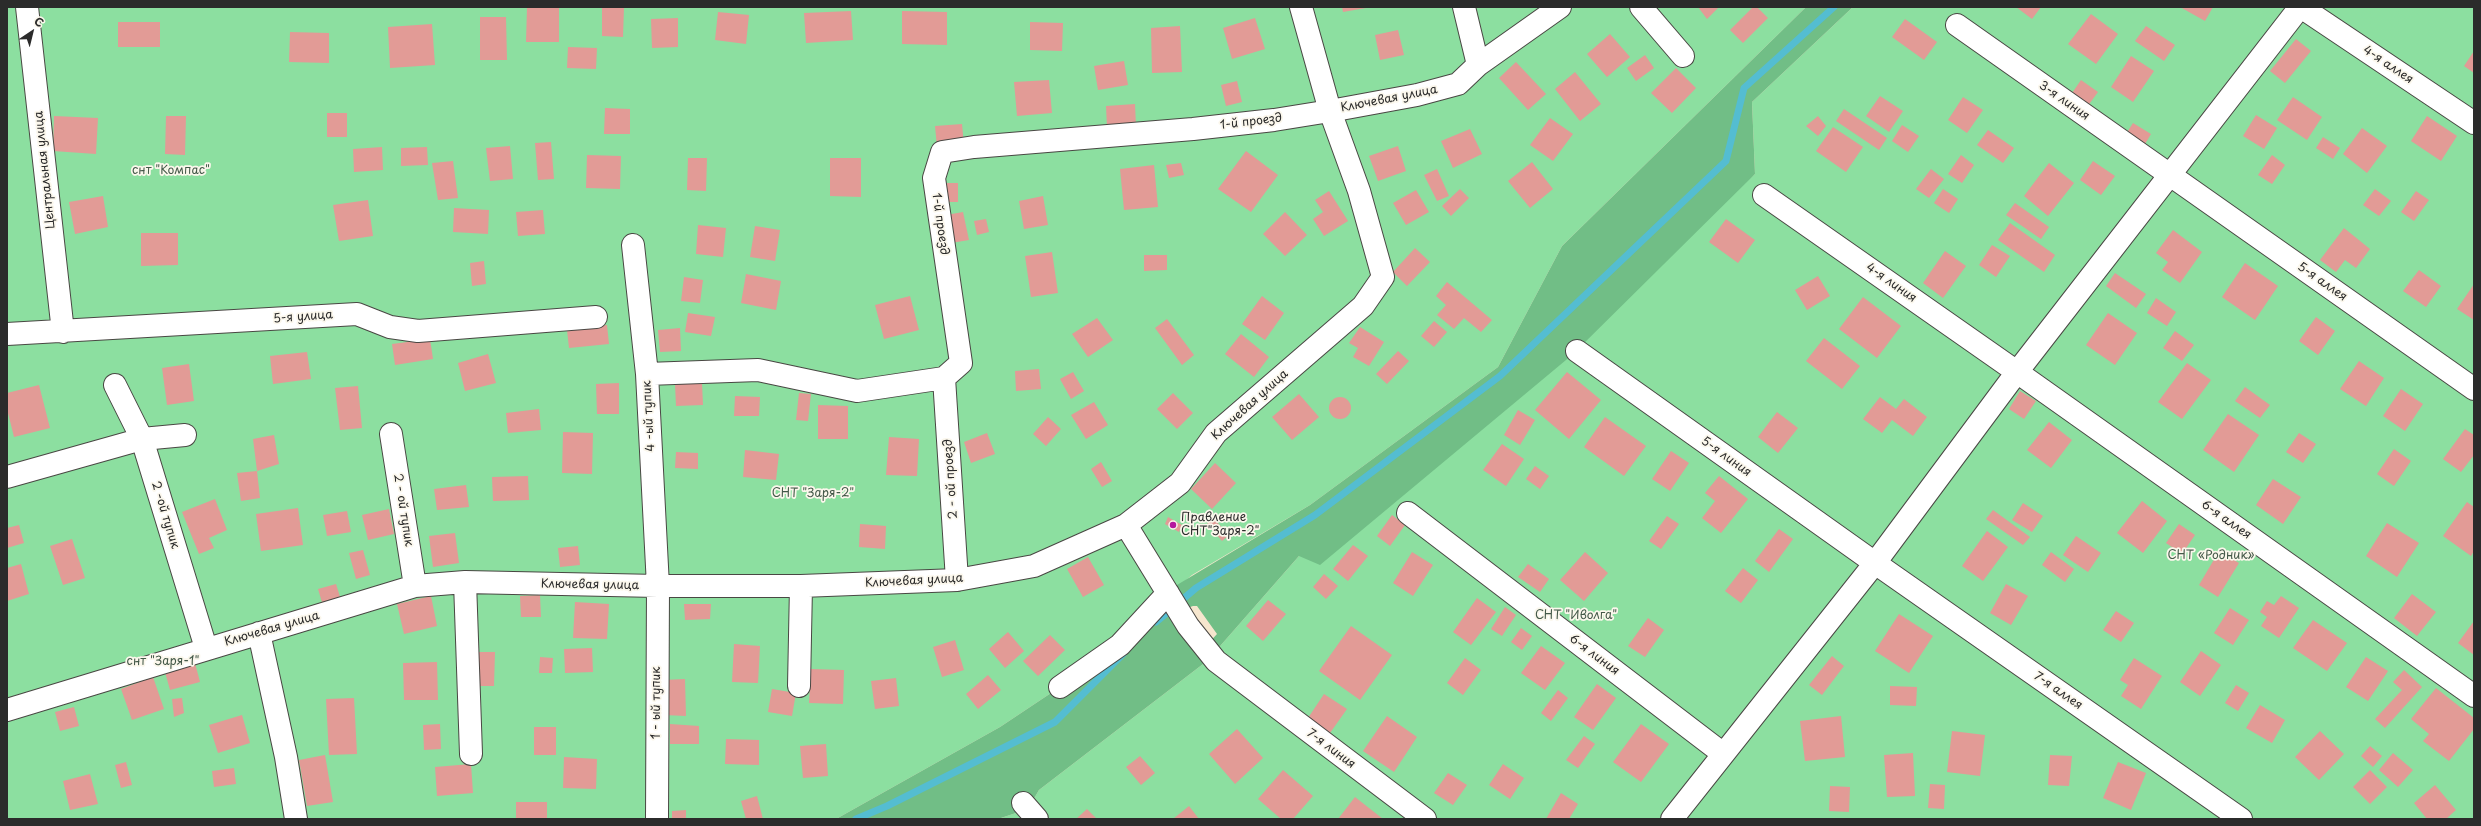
<!DOCTYPE html>
<html>
<head>
<meta charset="utf-8">
<style>
	body { margin:0 }
	#map { position:relative; width:2481px; height:826px; overflow:hidden; background:#f6e6ce; font-family:"Playpen Sans",sans-serif }
	canvas { display:block }
	.frame { position:absolute; inset:0; border:8px solid #2b2b2b; pointer-events:none }
	.north { position:absolute; left:12px; top:12px; width:40px; height:40px; -webkit-text-stroke:3px #fbf7ec; paint-order:stroke; rotate:35deg; font-size:11px; font-weight:700; line-height:16px; text-align:center; color:#2b2b2b }
	.north::after { content:''; display:block; margin:auto; width:14px; height:18px; background:#2b2b2b; clip-path:polygon(50% 0,100% 100%,50% 72%,0 100%) }
</style>
</head>
<body>
<div id="map">
<canvas width="2481" height="826"></canvas>
<div class="frame"></div>
<div class="north">С</div>
</div>
<script>
const g = document.querySelector('canvas').getContext('2d');
g.lineJoin = 'round';
function paint(path, color) { g.fillStyle = color; g.fill(path, 'evenodd'); }
const shape = rows => new Path2D(rows.map(r => 'M' + r).join(''));
function stroke(path, color, width, dash) { g.strokeStyle = color; g.lineWidth = width; g.lineCap = dash ? 'butt' : 'round'; g.setLineDash(dash || []); g.stroke(path); }
function write(font, color, halo, rows, align = 'center') {
  g.font = font + ' "Playpen Sans",sans-serif'; g.lineWidth = 3.5; g.setLineDash([]); g.textBaseline = 'middle'; g.strokeStyle = halo; g.fillStyle = color; for (const [text, x, y, turn = 0] of rows) {
    g.save(); g.translate(x, y); g.rotate((+turn || 0) * Math.PI / 180); g.textAlign = isNaN(turn) ? turn : align; if (halo) g.strokeText(text, 0, 0); g.fillText(text, 0, 0); g.restore();
  }
}
const green = shape([
	[7,7,1806,7,1562,246,1498,367,1310,505,1192,575,1063,685,1000,727,836,819,7,819],
	[1853,7,2474,7,2474,819,998,819,1028,809,1039,790,1207,661,1299,556,1755,174,1752,102]
]);
const forest = shape([
	[1806,7,1853,7,1752,102,1755,174,1572,355,1320,565,1299,556,1207,661,1039,790,1028,809,998,819,836,819,1000,727,1063,685,1167,591,1310,505,1498,367,1562,246],
	[1193,606,1197,606,1217,634,1205,647,1179,611]
]);
const stream = shape([
	[1156,622,1196,588,1315,515,1500,376,1726,161,1744,88,1834,7],
	[856,819,887,806,1055,722,1123,654]
]);
const building = shape([
	[527,7,559,7,559,42,526,42],
	[602,7,624,7,623,37,602,36],
	[1342,7,1366,7,1366,8,1343,12],
	[1698,7,1719,7,1707,19],
	[1753,7,1757,7,1768,18,1743,43,1730,30],
	[2016,7,2041,7,2032,19],
	[2180,7,2213,7,2205,21],
	[851,11,853,40,806,43,804,13],
	[902,11,947,12,947,45,902,44],
	[718,12,749,15,746,44,715,40],
	[2091,14,2118,34,2096,64,2068,44],
	[480,17,506,17,507,60,480,60],
	[678,18,678,47,652,48,651,19],
	[1255,18,1265,49,1232,59,1223,28],
	[1905,19,1937,42,1924,60,1892,37],
	[118,22,160,22,160,47,118,47],
	[1030,22,1063,23,1062,51,1030,50],
	[432,24,435,65,390,68,388,27],
	[1180,26,1182,72,1152,73,1151,28],
	[2146,26,2175,45,2164,61,2135,41],
	[1398,30,1404,55,1380,60,1375,35],
	[290,32,329,33,329,63,289,62],
	[1610,34,1630,57,1607,77,1587,54],
	[2296,39,2311,51,2285,83,2270,71],
	[568,47,597,48,596,69,567,68],
	[2474,51,2474,73,2464,66],
	[1645,55,1654,68,1636,81,1627,68],
	[2131,56,2154,71,2133,102,2111,87],
	[1124,61,1128,85,1098,90,1094,66],
	[1516,62,1546,94,1528,110,1499,78],
	[1676,68,1696,88,1672,113,1651,93],
	[1575,72,1601,104,1580,121,1555,89],
	[1049,80,1052,113,1017,116,1014,82],
	[2081,80,2098,92,2087,107,2070,96],
	[1237,81,1242,102,1226,106,1221,85],
	[1880,96,1903,111,1889,132,1866,116],
	[1963,97,1983,110,1967,133,1948,120],
	[2293,97,2322,117,2307,140,2277,120],
	[1135,104,1136,126,1107,128,1106,106],
	[605,108,630,109,630,134,604,134],
	[1844,109,1887,138,1879,150,1836,121],
	[327,113,347,113,347,137,327,137],
	[2256,115,2277,128,2264,149,2243,136],
	[54,116,98,118,96,154,53,151],
	[166,116,186,116,185,155,165,154],
	[1818,116,1826,126,1818,136,1806,126],
	[2427,116,2457,136,2441,161,2411,141],
	[1550,118,1573,134,1553,161,1530,145],
	[2133,123,2151,134,2142,149,2124,137],
	[962,124,964,145,937,147,935,126],
	[1902,125,1919,136,1908,152,1892,141],
	[1833,127,1863,147,1846,172,1816,151],
	[2362,128,2387,146,2367,173,2343,154],
	[1470,129,1482,154,1453,168,1441,141],
	[1988,130,2014,148,2003,163,1977,145],
	[2323,137,2340,148,2333,159,2316,148],
	[551,142,554,179,538,180,535,143],
	[510,146,513,179,490,181,486,148],
	[1398,146,1406,171,1378,181,1369,156],
	[382,147,383,170,354,172,353,149],
	[427,147,428,165,401,166,401,148],
	[1246,151,1278,175,1251,212,1218,189],
	[587,155,621,156,620,189,586,188],
	[1961,155,1974,165,1962,183,1948,174],
	[2272,155,2285,165,2272,184,2258,175],
	[688,158,707,158,706,191,687,190],
	[830,158,861,158,861,197,830,196],
	[453,161,458,198,438,200,432,163],
	[2093,161,2115,176,2101,195,2080,180],
	[1532,162,1553,189,1530,208,1508,181],
	[1181,163,1184,175,1169,178,1166,165],
	[2049,163,2074,183,2048,216,2024,196],
	[1154,165,1158,207,1124,210,1120,169],
	[1437,169,1449,196,1437,201,1424,175],
	[1931,169,1944,179,1929,198,1916,189],
	[947,183,958,183,958,202,947,202],
	[1460,189,1469,198,1451,216,1442,206],
	[1943,189,1958,199,1949,213,1934,203],
	[2375,189,2391,201,2379,216,2363,205],
	[1416,190,1429,212,1406,225,1393,203],
	[1329,191,1348,221,1324,236,1313,219,1323,212,1315,200],
	[2416,191,2429,200,2414,221,2401,212],
	[103,196,108,227,75,234,69,202],
	[1043,196,1048,225,1024,229,1019,201],
	[368,200,373,236,339,241,333,205],
	[2015,203,2049,227,2041,239,2006,215],
	[454,208,489,210,488,234,453,232],
	[543,210,545,234,518,236,516,212],
	[963,212,969,240,951,243,946,215],
	[1285,212,1307,235,1285,256,1263,234],
	[986,219,989,232,977,235,974,221],
	[1726,219,1755,240,1738,263,1709,242],
	[2010,223,2055,255,2044,272,1998,240],
	[698,225,726,228,723,257,696,254],
	[755,226,780,230,775,261,750,257],
	[2344,228,2370,249,2356,268,2345,260,2336,272,2320,260],
	[2173,230,2202,252,2180,283,2162,270,2168,262,2156,253],
	[141,233,178,233,178,265,141,266],
	[1992,245,2010,256,1996,277,1979,265],
	[1415,248,1430,262,1407,286,1393,272],
	[1945,251,1966,266,1943,298,1923,283],
	[1052,252,1058,293,1031,297,1025,256],
	[1144,255,1167,255,1167,270,1144,271],
	[484,261,486,284,472,286,470,263],
	[2245,263,2278,286,2255,320,2222,297],
	[2419,270,2441,286,2426,307,2403,291],
	[2115,273,2146,294,2136,308,2106,286],
	[746,274,781,281,776,310,741,303],
	[1818,276,1830,296,1807,310,1795,290],
	[684,277,703,280,700,303,681,301],
	[1447,282,1492,320,1481,332,1464,318,1454,329,1437,315,1446,305,1436,296],
	[2474,284,2474,320,2457,309],
	[910,296,919,330,884,339,875,305],
	[1262,296,1284,313,1265,340,1242,324],
	[1863,297,1901,326,1877,358,1839,329],
	[2156,298,2176,312,2167,326,2147,313],
	[688,313,715,317,711,336,685,332],
	[2108,313,2137,333,2115,365,2086,345],
	[2316,317,2335,331,2318,355,2299,341],
	[1097,318,1113,340,1088,357,1072,334],
	[1167,319,1194,355,1182,365,1155,328],
	[1434,321,1447,332,1434,347,1421,336],
	[607,325,609,344,569,348,567,330],
	[1360,327,1384,342,1369,366,1353,357,1358,348,1349,343],
	[680,328,681,351,660,352,658,330],
	[2175,331,2194,345,2182,361,2163,348],
	[1241,334,1269,357,1254,377,1225,354],
	[1824,338,1860,366,1842,389,1806,361],
	[430,339,433,359,395,365,392,344],
	[1398,351,1409,361,1387,384,1376,374],
	[307,352,311,379,273,384,270,356],
	[488,354,496,383,465,391,458,363],
	[2359,361,2384,378,2366,406,2340,389],
	[2187,363,2211,380,2182,419,2158,402],
	[189,364,194,401,167,405,162,368],
	[1039,369,1041,389,1016,391,1015,371],
	[1073,372,1084,391,1071,399,1060,379],
	[1567,372,1601,400,1569,439,1535,410],
	[619,383,619,414,597,414,596,384],
	[702,383,703,405,676,406,675,384],
	[39,385,50,428,14,437,7,409,7,393],
	[358,386,362,428,340,430,335,388],
	[2245,387,2270,405,2260,418,2235,401],
	[2401,389,2423,404,2405,431,2383,416],
	[2020,391,2036,401,2024,419,2009,409],
	[799,393,811,394,808,421,796,420],
	[1173,393,1193,413,1177,429,1157,409],
	[1299,394,1319,417,1292,440,1272,417],
	[735,396,760,397,759,416,734,416],
	[1880,397,1896,409,1904,399,1927,417,1913,436,1892,420,1882,433,1863,419],
	'1329 408a11 11 0 1 1 22 0a11 11 0 1 1-22 0Z',
	[1094,402,1108,425,1086,439,1071,415],
	[818,405,848,406,848,439,818,439],
	[539,409,541,430,508,433,506,413],
	[1518,410,1535,420,1520,445,1504,435],
	[1777,412,1798,428,1778,453,1758,437],
	[2228,414,2259,435,2234,472,2203,450],
	[1048,417,1061,429,1046,446,1033,434],
	[1605,417,1646,446,1624,476,1584,447],
	[2049,422,2072,440,2051,468,2027,450],
	[2465,429,2474,435,2474,455,2461,472,2443,459],
	[563,432,593,433,592,474,562,473],
	[987,433,995,454,971,463,964,442],
	[2299,433,2316,444,2303,463,2286,452],
	[274,435,279,464,257,471,260,498,241,501,237,473,257,471,253,439],
	[889,437,919,439,917,476,886,475],
	[1502,444,1524,459,1506,486,1483,470],
	[2394,449,2411,461,2394,486,2377,474],
	[745,450,779,454,776,480,743,477],
	[1671,451,1689,463,1670,491,1652,479],
	[676,452,698,453,698,469,675,468],
	[1101,462,1112,481,1102,487,1091,469],
	[1215,463,1236,483,1212,509,1191,489],
	[1535,466,1549,476,1540,489,1526,479],
	[528,476,529,500,493,501,492,477],
	[1719,476,1748,499,1721,533,1702,518,1715,501,1705,493],
	[2273,479,2301,497,2283,524,2256,505],
	[466,485,469,507,437,510,434,489],
	[215,499,227,530,209,538,214,548,199,554,182,512],
	[2142,501,2167,521,2143,553,2117,533],
	[2467,502,2474,507,2474,551,2471,556,2443,536],
	[2023,503,2043,516,2032,532,2012,520],
	[298,508,303,545,261,551,256,514],
	[389,509,394,534,368,540,362,515],
	[1993,510,2030,537,2023,545,1986,519],
	[347,511,351,532,327,536,323,515],
	[1392,515,1405,525,1390,546,1377,536],
	[1667,516,1679,524,1661,549,1649,541],
	[1168,517,1182,525,1179,532,1165,524],
	[1213,518,1229,535,1222,541,1207,524],
	[2387,523,2419,543,2397,577,2366,556],
	[860,524,886,526,885,549,859,547],
	[2179,524,2195,535,2182,554,2166,543],
	[19,525,24,543,7,548,7,528],
	[1779,529,1793,539,1769,572,1755,561],
	[1987,531,2008,547,1983,581,1962,566],
	[455,533,459,563,433,567,429,536],
	[2076,536,2101,553,2088,572,2063,555],
	[72,539,85,578,63,585,50,546],
	[1353,545,1368,556,1348,581,1333,569],
	[578,546,580,565,560,567,558,548],
	[363,550,370,575,356,579,349,553],
	[2219,551,2239,563,2218,597,2199,585],
	[1412,552,1433,565,1413,596,1393,583],
	[1585,552,1608,573,1584,601,1560,580],
	[2051,552,2074,569,2065,582,2042,565],
	[1088,557,1104,585,1083,597,1067,569],
	[21,564,29,594,7,601,7,568],
	[1528,564,1549,579,1540,592,1518,577],
	[1743,568,1758,580,1741,603,1725,591],
	[1324,574,1338,586,1326,599,1313,587],
	[336,584,342,603,324,609,318,589],
	[2006,584,2028,596,2011,625,1990,613],
	[2412,594,2436,612,2417,636,2394,618],
	[540,595,541,617,521,617,520,596],
	[431,596,437,626,404,634,397,604],
	[2281,596,2299,608,2279,638,2261,626,2267,617,2260,612,2267,601,2274,605],
	[1477,598,1496,612,1471,645,1453,632],
	[1268,600,1286,614,1263,641,1246,626],
	[575,602,609,604,607,639,573,638],
	[684,604,711,604,710,619,685,620],
	[1505,607,1516,615,1502,636,1491,629],
	[2230,608,2249,620,2233,645,2214,633],
	[2116,611,2134,623,2121,642,2103,630],
	[1899,614,1933,636,1909,673,1875,651],
	[1648,618,1664,630,1645,657,1628,646],
	[2313,620,2347,643,2327,671,2293,648],
	[2474,621,2474,655,2458,643],
	[1351,626,1392,655,1360,700,1319,671],
	[1521,628,1532,636,1522,650,1511,642],
	[1008,632,1024,651,1005,668,989,649],
	[1050,635,1065,650,1038,676,1023,661],
	[955,640,964,670,942,677,933,647],
	[734,644,760,646,758,683,732,682],
	[1541,646,1565,663,1545,690,1521,673],
	[592,648,593,672,565,673,564,649],
	[2201,651,2221,665,2200,696,2180,682],
	[476,652,495,652,494,686,476,686],
	[1832,656,1844,666,1822,695,1809,685],
	[540,657,553,658,552,673,539,673],
	[2366,657,2388,671,2368,701,2346,687],
	[1465,658,1481,670,1463,695,1447,683],
	[2134,658,2162,676,2141,709,2121,696,2128,685,2120,680],
	[437,662,438,700,404,700,403,663],
	[195,663,200,682,170,690,165,672],
	[811,669,844,670,843,704,809,703],
	[2404,670,2422,687,2385,728,2375,719,2402,690,2393,682],
	[988,675,1001,690,978,709,966,694],
	[153,677,164,709,132,720,121,689],
	[896,678,899,706,875,709,871,681],
	[685,679,686,716,664,715,662,680],
	[1597,684,1616,698,1593,730,1574,717],
	[2236,685,2249,693,2238,711,2225,703],
	[1890,686,1917,687,1916,706,1890,705],
	[2436,688,2474,718,2474,729,2449,761,2423,741,2429,734,2411,719],
	[772,689,796,693,792,716,768,712],
	[1558,690,1568,698,1551,721,1541,713],
	[1324,694,1347,709,1330,733,1308,718],
	[182,698,184,713,174,717,172,699],
	[354,698,357,754,329,755,326,699],
	[2260,705,2285,720,2272,743,2246,728],
	[74,707,79,726,60,731,55,712],
	[242,715,250,743,218,753,209,725],
	[1387,716,1417,737,1394,772,1363,751],
	[1841,716,1845,757,1805,761,1800,721],
	[440,724,441,749,424,750,423,725],
	[670,724,699,726,699,744,670,744],
	[1641,724,1669,744,1641,782,1613,762],
	[534,727,556,727,556,755,534,755],
	[1237,729,1263,758,1235,784,1209,754],
	[1952,731,1985,735,1980,776,1947,772],
	[2320,731,2344,754,2319,780,2295,757],
	[1584,736,1595,744,1578,768,1566,760],
	[726,739,759,740,759,765,725,764],
	[826,744,828,776,803,778,800,746],
	[2370,746,2382,756,2373,767,2361,756],
	[1913,753,1915,796,1887,797,1884,755],
	[2393,753,2413,770,2398,787,2379,770],
	[325,755,333,802,307,806,299,760],
	[2050,755,2072,756,2069,786,2048,785],
	[1140,756,1155,773,1141,785,1126,767],
	[564,757,597,759,596,789,563,788],
	[126,762,132,785,121,788,115,765],
	[2118,762,2146,773,2131,810,2103,798],
	[471,764,473,793,437,796,435,767],
	[1503,764,1524,778,1510,799,1489,785],
	[234,768,236,784,214,787,212,771],
	[1283,770,1313,796,1293,819,1281,819,1258,799],
	[2370,770,2387,787,2370,804,2353,787],
	[1448,773,1467,785,1453,805,1434,793],
	[90,774,98,804,70,810,63,781],
	[1930,784,1945,785,1944,809,1928,808],
	[2435,785,2456,810,2446,819,2427,819,2414,803],
	[1830,786,1850,787,1849,812,1829,811],
	[1561,793,1578,804,1569,819,1546,819],
	[757,796,763,819,746,819,741,801],
	[1355,797,1383,819,1338,819],
	[516,802,547,802,547,819,516,819],
	[1189,806,1199,819,1173,819],
	[1087,809,1097,819,1076,819],
	[686,810,686,819,672,819,672,811]
]);
const minor = shape([
	[27,7,63,332],
	[1641,7,1683,56],
	[2301,7,2474,123],
	[1957,25,2474,389],
	[1478,65,1560,7],
	[1764,195,2017,372,2474,696],
	[633,245,647,374,658,586,657,819],
	[7,334,357,314,390,327,418,331,596,317],
	[1577,351,1875,563,2241,819],
	[647,374,758,370,857,391,944,378,961,363,934,178,942,152,974,147,1193,129,1274,120,1330,111,1301,7],
	[944,378,957,580],
	[115,385,142,439,206,648],
	[391,434,415,586],
	[7,477,142,439,185,435],
	[1408,513,1722,753],
	[1126,525,1188,626,1216,661,1425,819],
	[465,582,471,754],
	[259,633,286,757,296,819],
	[799,686,801,586],
	[1060,687,1120,645,1168,593],
	[7,710,415,586,465,582,658,586,801,586,957,580,1034,566,1126,525,1180,483,1216,433,1363,306,1383,277,1359,191,1330,111,1417,95,1458,84,1478,65,1464,7],
	[1023,803,1037,819],
	[1672,819,1875,563,2017,372,2300,7]
]);
const markers = [
	[1173,525,4,"#b5179e"]
];
const streetNames = [
	["4-я аллея",2388,65,34],
	["Ключевая улица",1389,99,-11],
	["3-я линия",2064,101,35],
	["1-й проезд",1251,122,-7],
	["Центральная улица",45,170,-96],
	["1-й проезд",940,224,82],
	["5-я аллея",2322,282,35],
	["4-я линия",1891,283,35],
	["5-я улица",303,317,-4],
	["Ключевая улица",1250,405,-42],
	["4 -ый тупик",649,416,-93],
	["5-я линия",1726,457,36],
	["2 - ой проезд",951,479,-94],
	["2 - ой тупик",403,510,81],
	["2 -ой тупик",165,515,73],
	["6-я аллея",2226,520,35],
	["Ключевая улица",914,581,-3],
	["Ключевая улица",590,585,1],
	["Ключевая улица",272,629,-16],
	["6-я линия",1594,655,37],
	["7-я аллея",2058,691,35],
	["1 - ый тупик",657,703,-90],
	["7-я линия",1331,749,37]
];
const parkNames = [
	["снт \"Компас\"",171,171],
	["СНТ \"Заря-2\"",813,494],
	["СНТ «Родник»",2211,556],
	["СНТ \"Иволга\"",1576,616],
	["снт \"Заря-1\"",163,662]
];
const poiNames = [
	["Правление",1181,518],
	["СНТ\"Заря-2\"",1181,532]
];
paint(green, '#8cdfa0');
paint(forest, '#71be86');
stroke(stream, '#54bdd1', 7);
paint(building, '#e29b96');
stroke(minor, '#494743', 24);
stroke(minor, '#fff', 22);
for (const [x, y, r, color] of markers) { const dot = new Path2D(); dot.arc(x, y, r, 0, 2 * Math.PI); g.fillStyle = color; g.fill(dot); stroke(dot, '#fbf7ec', 1.5); }
write('12px', '#2b2b2b', '#fbf7ec', streetNames);
write('12px', '#435848', '#fbf7ec', parkNames);
write('12px', '#2b2b2b', '#fbf7ec', poiNames, 'left');
</script>
</body>
</html>
